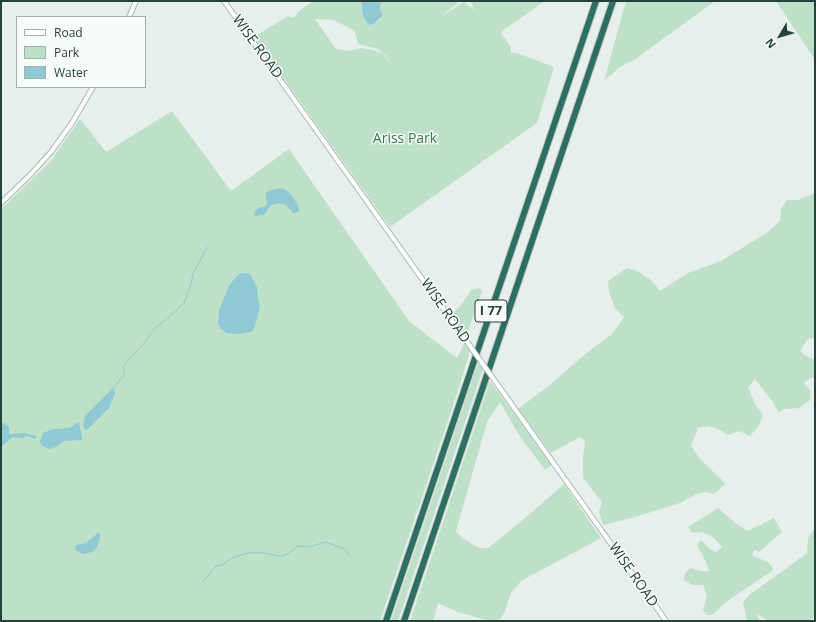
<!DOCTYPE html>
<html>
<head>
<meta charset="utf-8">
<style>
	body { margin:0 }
	#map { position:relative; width:816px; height:622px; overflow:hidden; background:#e6efeb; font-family:"Open Sans",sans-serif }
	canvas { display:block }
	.frame { position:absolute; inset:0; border:2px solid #24423a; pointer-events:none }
	.legend { position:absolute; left:16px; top:16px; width:130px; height:72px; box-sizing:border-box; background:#f7fbf9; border:1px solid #a3b1ad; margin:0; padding:5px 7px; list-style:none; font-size:12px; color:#24423a }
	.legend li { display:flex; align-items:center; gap:8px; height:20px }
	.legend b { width:20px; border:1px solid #a3b1ad }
	.north { position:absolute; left:760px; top:16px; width:40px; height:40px; -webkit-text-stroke:3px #f7fbf9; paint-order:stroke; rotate:232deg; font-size:11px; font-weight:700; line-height:16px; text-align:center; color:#24423a }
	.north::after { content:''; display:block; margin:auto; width:14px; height:18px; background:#24423a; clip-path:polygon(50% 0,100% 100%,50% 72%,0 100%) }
</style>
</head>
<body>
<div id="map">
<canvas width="816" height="622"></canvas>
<div class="frame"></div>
<ul class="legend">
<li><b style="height:5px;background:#fff"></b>Road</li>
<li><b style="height:11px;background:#bfe0c8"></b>Park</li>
<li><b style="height:11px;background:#8ec9d4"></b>Water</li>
</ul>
<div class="north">N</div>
</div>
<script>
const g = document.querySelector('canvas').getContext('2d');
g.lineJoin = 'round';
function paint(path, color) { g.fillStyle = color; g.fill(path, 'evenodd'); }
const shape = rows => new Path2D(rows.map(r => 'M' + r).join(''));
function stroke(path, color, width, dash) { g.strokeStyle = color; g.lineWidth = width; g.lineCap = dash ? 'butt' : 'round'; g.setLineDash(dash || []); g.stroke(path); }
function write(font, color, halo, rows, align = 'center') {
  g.font = font + ' "Open Sans",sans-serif'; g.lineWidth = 3; g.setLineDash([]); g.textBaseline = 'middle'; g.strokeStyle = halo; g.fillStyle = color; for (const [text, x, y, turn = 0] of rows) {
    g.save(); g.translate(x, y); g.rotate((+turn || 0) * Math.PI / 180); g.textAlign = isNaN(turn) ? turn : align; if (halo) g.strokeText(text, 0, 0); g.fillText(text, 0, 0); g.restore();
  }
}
const green = shape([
	[313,1,361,1,361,6,369,25,374,24,380,19,380,5,383,1,460,1,440,17,464,2,475,10,470,1,545,1,502,31,501,33,511,47,511,53,517,53,554,67,537,123,390,227,254,37,288,16,294,18,298,12],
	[315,19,333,20,352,29,355,32,358,44,378,49,385,55,394,66,382,53,373,50,360,48,349,51,336,49],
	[626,1,715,1,634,60,620,67,604,81],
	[776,1,815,1,815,60,784,13],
	[172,111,231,191,289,149,409,321,457,358,465,342,470,351,458,391,380,621,1,621,1,209,51,161,80,119,106,152],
	[815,193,815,337,807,340,800,351,806,356,813,359,815,363,815,377,811,378,804,383,811,391,810,400,799,408,785,409,778,412,773,402,755,379,748,387,755,404,763,415,758,427,750,436,739,431,728,435,718,429,708,426,698,428,691,446,699,458,725,483,723,486,714,494,705,492,697,494,680,503,632,518,603,525,599,512,602,502,583,478,583,458,585,441,580,437,551,453,518,409,551,384,585,354,611,335,618,326,624,317,615,308,609,292,608,281,627,268,639,272,652,281,660,291,688,273,721,261,768,232,780,221,781,209,787,200,798,200],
	[479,288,482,291,466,337,451,315,462,304,471,290],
	[478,363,483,369,398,621,391,621],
	[490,381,552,465,545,470,519,435,500,402,487,422,456,531,462,538,479,548,488,548,525,518,564,484,601,538,521,581,511,593,504,614,499,620,490,621,458,612,438,603,433,621,410,621],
	[718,508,735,523,748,531,774,518,782,532,759,552,754,550,753,552,753,556,768,562,773,568,772,571,726,602,712,615,707,615,703,610,707,595,703,585,692,585,684,580,685,573,690,568,700,571,709,571,706,562,697,545,701,540,710,549,716,552,722,547,714,538,702,532,692,533,688,527],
	[815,529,814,617,809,621,785,621,782,620,767,620,757,614,759,621,747,621,743,603,749,595,787,568,807,553,808,538]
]);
const water = shape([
	[361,1,383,1,380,5,380,10,383,15,374,24,369,25,363,16],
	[279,188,285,189,293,197,299,208,299,211,296,213,293,213,286,205,279,203,271,205,264,215,255,216,254,214,255,211,258,208,264,207,267,204,266,194,268,191],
	[245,273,250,274,257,287,258,298,260,307,256,322,254,329,251,332,238,334,227,333,220,328,218,324,219,310,230,284,239,274],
	[114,387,115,394,109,408,87,430,85,430,83,426,85,416],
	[1,422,9,426,9,434,25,433,36,436,36,438,35,439,27,436,22,438,13,437,1,447],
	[79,422,82,437,82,440,64,441,56,447,48,449,41,445,40,441,43,433,53,429,69,428],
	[99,532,100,537,97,547,92,552,83,554,75,550,76,545,86,543]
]);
const stream = shape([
	[152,331,177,310,184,303,190,288,193,274,207,247],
	[115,386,124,375,124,365,144,343,151,333],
	[203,582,216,566,222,565,232,558,248,553,263,553,279,556,284,556,298,546,309,547,325,542,342,548,346,551,350,556]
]);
const tertiary = shape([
	[224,1,465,339],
	[129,17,136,1],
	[1,203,31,174,51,152,72,123,93,87],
	[495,381,666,621]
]);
const motorway = shape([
	[386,621,596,1],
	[404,621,613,1]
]);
const tertiaryBridge = shape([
	[465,339,495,381]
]);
const shields = [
	[491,311,32]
];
const shieldNames = [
	["I 77",491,311]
];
const streetNames = [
	["WISE ROAD",257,47,54],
	["WISE ROAD",445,311,55],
	["WISE ROAD",633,575,55]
];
const parkNames = [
	["Ariss Park",405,139]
];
paint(green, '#bfe0c8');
paint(water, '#8ec9d4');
stroke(stream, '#8ec9d4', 1);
stroke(tertiary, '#a8b8b2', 6);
stroke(motorway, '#c2cac8', 8);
stroke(tertiary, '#fff', 4);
stroke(motorway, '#2f6f62', 6);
stroke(tertiaryBridge, '#a8b8b2', 6, []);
stroke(tertiaryBridge, '#fff', 4);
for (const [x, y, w] of shields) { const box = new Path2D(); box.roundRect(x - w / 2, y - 11, w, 22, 3); g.fillStyle = '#f7fbf9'; g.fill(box); stroke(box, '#24423a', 1); }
write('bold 13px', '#24423a', null, shieldNames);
write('14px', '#24423a', '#f7fbf9', streetNames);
write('14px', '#2d7a4b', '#f7fbf9', parkNames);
</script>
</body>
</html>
